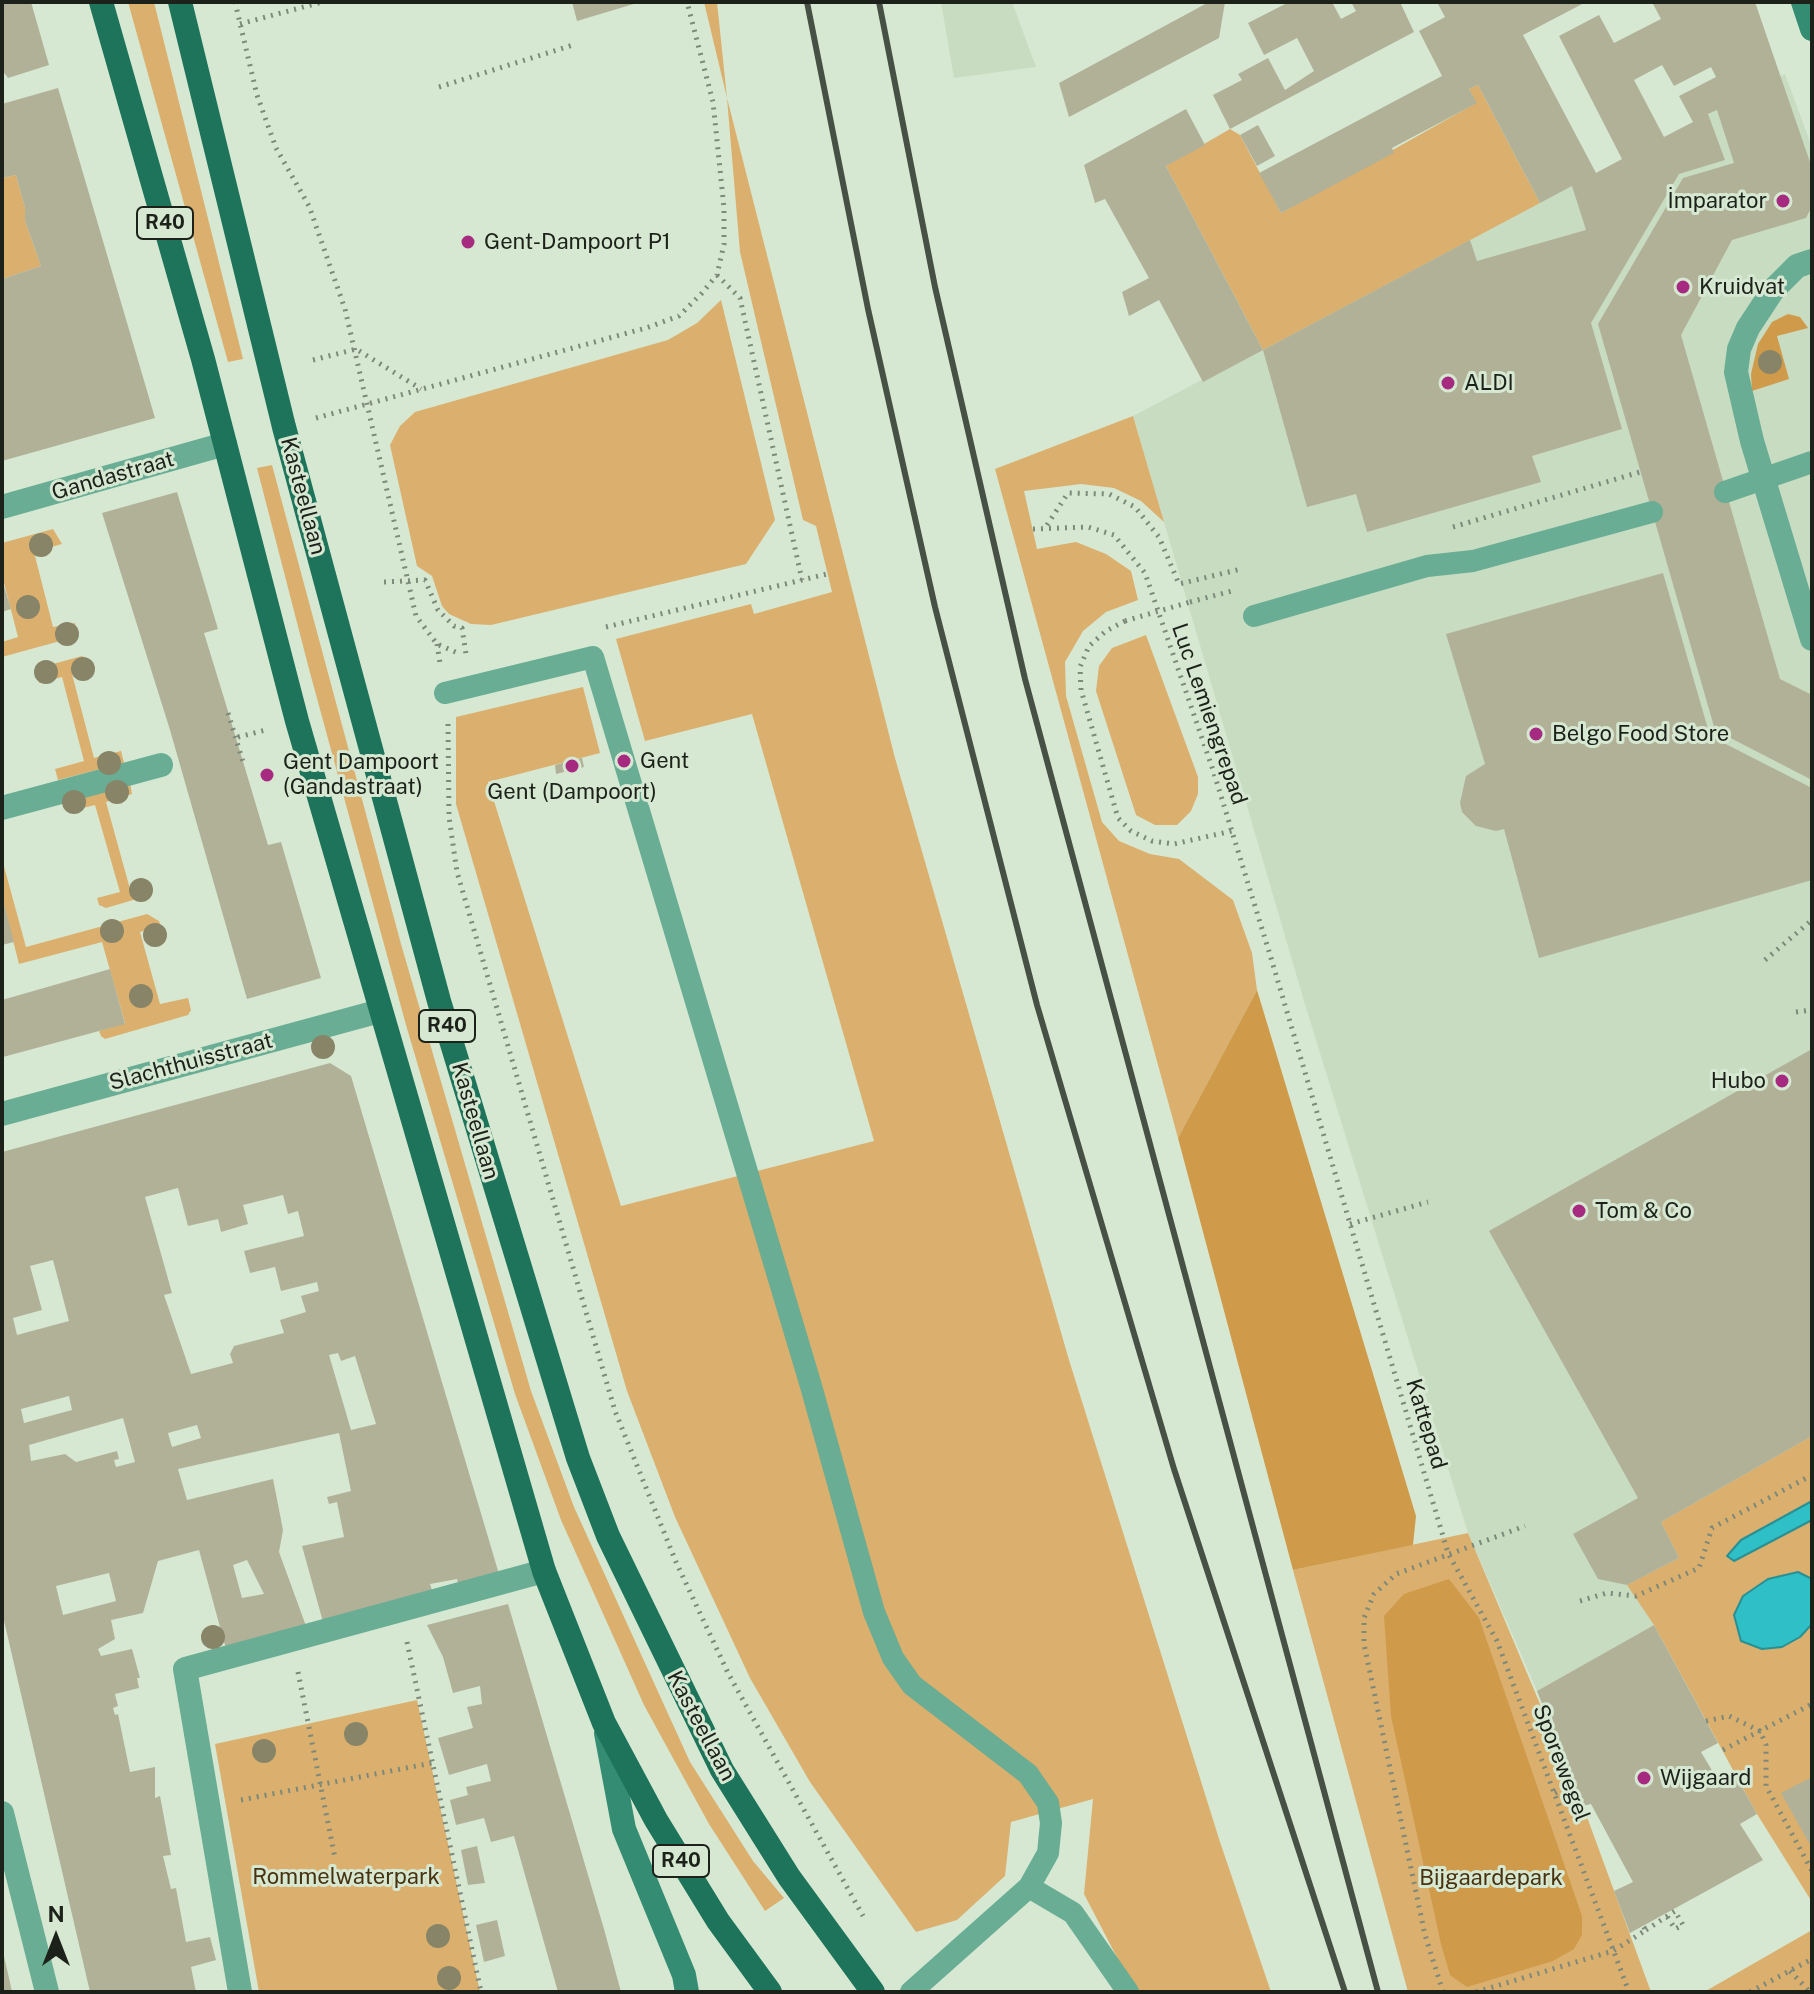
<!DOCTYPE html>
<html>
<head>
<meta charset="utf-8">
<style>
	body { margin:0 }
	#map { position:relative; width:1814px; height:1994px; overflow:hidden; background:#d7e8d2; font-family:"Public Sans",sans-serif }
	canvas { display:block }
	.frame { position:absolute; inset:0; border:4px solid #1c221a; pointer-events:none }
	.north { position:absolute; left:16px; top:1898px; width:80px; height:80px; -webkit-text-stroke:6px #d7e8d2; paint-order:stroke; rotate:0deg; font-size:22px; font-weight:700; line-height:32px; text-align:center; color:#1c221a }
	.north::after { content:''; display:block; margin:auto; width:28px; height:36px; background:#1c221a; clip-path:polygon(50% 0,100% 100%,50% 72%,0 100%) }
</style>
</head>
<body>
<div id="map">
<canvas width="1814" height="1994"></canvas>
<div class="frame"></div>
<div class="north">N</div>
</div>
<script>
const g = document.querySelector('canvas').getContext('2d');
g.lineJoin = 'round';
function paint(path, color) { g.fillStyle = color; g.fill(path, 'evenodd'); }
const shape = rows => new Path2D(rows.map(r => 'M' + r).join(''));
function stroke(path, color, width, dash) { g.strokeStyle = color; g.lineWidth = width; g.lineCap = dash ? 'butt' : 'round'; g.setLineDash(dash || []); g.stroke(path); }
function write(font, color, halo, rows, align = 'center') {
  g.font = font + ' "Public Sans",sans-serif'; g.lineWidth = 6; g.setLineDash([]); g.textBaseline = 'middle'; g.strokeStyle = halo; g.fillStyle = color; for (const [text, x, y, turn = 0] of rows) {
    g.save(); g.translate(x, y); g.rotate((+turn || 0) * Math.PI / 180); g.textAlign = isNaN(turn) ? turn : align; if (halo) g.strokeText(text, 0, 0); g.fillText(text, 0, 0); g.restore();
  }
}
const built = shape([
	[941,2,1012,2,1036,67,954,78],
	[1785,74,1812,147,1812,1536,1537,1691,1468,1533,1304,1001,1133,416]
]);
const green = shape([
	[128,2,154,2,243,359,228,362],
	[704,2,717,2,727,98,895,758,1069,1360,1220,1842,1271,1992,1135,1992,1084,1894,1093,1799,1011,1822,1005,1876,957,1920,916,1932,810,1782,750,1678,675,1517,627,1391,456,804,456,717,583,687,600,753,488,782,621,1206,874,1141,752,714,645,741,616,639,751,604,754,614,832,592,816,526,803,520,740,252,727,98],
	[1478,85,1540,203,1263,350,1166,166,1230,129,1240,135,1281,213,1476,103,1469,89],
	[16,175,25,208,25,221,41,266,2,279,2,178],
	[721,300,775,520,746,564,491,625,471,624,449,614,442,606,432,576,417,566,390,445,400,426,415,412,668,340,697,323],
	[1133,416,1164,522,1141,501,1114,488,1081,484,1024,491,1037,549,1076,542,1106,554,1131,571,1138,600,1106,612,1083,631,1065,662,1066,696,1102,822,1119,841,1150,854,1179,859,1233,900,1252,953,1257,990,1178,1138,995,469],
	[272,465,401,944,531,1391,574,1507,690,1762,753,1861,784,1898,765,1911,709,1824,644,1705,561,1520,515,1394,406,1025,309,669,257,468],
	[53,529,62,544,34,552,53,627,75,623,76,628,71,638,2,657,2,642,18,637,2,575,2,543],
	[1146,635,1198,777,1198,794,1191,811,1177,825,1155,825,1136,815,1096,691,1099,666,1112,648],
	[82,656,88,660,90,668,72,674,94,758,121,751,124,763,58,780,55,769,84,761,62,677,39,683,37,674,42,667],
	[130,783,132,794,106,802,130,889,151,885,151,889,147,896,106,908,99,905,97,898,120,892,95,805,67,812,64,801],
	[2,859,26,947,147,914,159,921,161,926,140,932,160,1004,188,998,191,1010,188,1015,105,1039,101,1036,99,1031,125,1023,102,942,19,964,2,897],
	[1812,1436,1812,1902,1757,1814,1654,1625,1627,1585,1679,1558,1661,1522],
	[1468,1533,1583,1806,1651,1992,1408,1992,1293,1570],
	[417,1700,480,1992,259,1992,215,1744],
	[1812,1930,1812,1992,1704,1992]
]);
const forest = shape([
	[1788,314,1800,317,1808,328,1777,336,1789,379,1752,391,1751,374,1758,344,1772,322],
	[1257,990,1416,1516,1413,1545,1293,1570,1178,1138],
	[1449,1579,1479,1618,1582,1916,1582,1935,1574,1949,1553,1961,1467,1987,1450,1975,1441,1944,1391,1716,1384,1616,1404,1594]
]);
const water = shape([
	[1812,1501,1812,1520,1734,1561,1727,1556,1741,1540,1812,1501],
	[1798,1572,1812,1579,1812,1624,1800,1637,1782,1647,1762,1649,1741,1641,1734,1615,1743,1596,1768,1579,1798,1572]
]);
const building = shape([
	[2,2,31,2,49,65,8,78,2,70],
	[572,2,637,2,637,3,577,21],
	[1209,2,1225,2,1219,38,1069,117,1059,83],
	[1289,2,1332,2,1341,19,1356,11,1351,2,1400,2,1414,32,1230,129,1213,95,1242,80,1238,74,1268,58,1285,90,1314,71,1297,38,1264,55,1248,23],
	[1437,2,1586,2,1523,35,1596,173,1622,159,1559,36,1599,15,1614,43,1661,19,1652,2,1755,2,1812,168,1812,206,1806,218,1732,240,1681,335,1780,679,1812,695,1812,780,1715,730,1598,324,1683,178,1734,163,1717,110,1708,114,1725,160,1679,174,1591,323,1622,429,1532,456,1541,482,1367,532,1356,494,1307,507,1263,350,1470,240,1477,261,1586,230,1572,186,1540,203,1478,85,1469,89,1477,103,1392,148,1394,153,1281,213,1259,173,1442,76,1419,31,1445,17],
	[1662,65,1674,86,1711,67,1716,77,1679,96,1693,122,1664,137,1634,80],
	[58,88,155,418,2,461,2,279,41,266,25,221,25,208,16,175,2,178,2,104],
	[1186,109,1205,145,1166,166,1263,350,1203,382,1159,300,1129,316,1122,292,1149,278,1105,199,1095,203,1084,165],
	[1258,125,1275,156,1257,166,1240,135],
	[177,492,218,629,204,633,224,698,268,845,281,842,321,978,247,999,170,730,102,513],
	[1663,573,1710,736,1812,788,1812,880,1539,958,1504,829,1496,831,1476,826,1462,812,1460,803,1466,776,1485,764,1446,634],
	[2,579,11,609,2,612],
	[582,758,584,767,556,774,555,765],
	[3,900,14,942,2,945,2,901],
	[110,969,125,1024,3,1057,2,1000],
	[1812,1049,1812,1436,1661,1522,1679,1558,1627,1585,1598,1579,1573,1534,1638,1498,1489,1231],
	[330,1063,351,1076,499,1574,458,1584,457,1579,430,1584,432,1590,323,1622,302,1546,344,1537,337,1502,329,1504,327,1497,351,1491,339,1433,178,1469,187,1500,273,1479,283,1530,279,1552,306,1626,226,1649,199,1550,158,1561,143,1613,111,1620,115,1639,98,1649,101,1656,132,1649,140,1678,137,1678,139,1688,115,1694,118,1706,113,1708,115,1715,118,1714,130,1772,155,1767,155,1798,160,1796,171,1855,163,1856,171,1889,176,1888,186,1942,210,1937,216,1960,191,1967,196,1992,90,1992,2,1612,2,1152],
	[178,1188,188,1226,218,1219,221,1232,248,1224,243,1205,283,1195,288,1214,298,1211,304,1236,244,1251,250,1273,275,1267,281,1291,317,1282,319,1291,301,1296,306,1312,280,1320,284,1333,234,1346,230,1354,233,1363,191,1374,164,1295,172,1293,145,1197],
	[53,1260,69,1321,17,1335,13,1318,42,1310,30,1266],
	[338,1353,341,1361,355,1356,376,1424,351,1430,329,1355],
	[69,1396,72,1410,24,1423,21,1409],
	[123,1418,135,1462,116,1467,114,1460,119,1459,117,1451,76,1462,65,1454,31,1461,29,1445],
	[197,1425,201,1438,172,1447,168,1433],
	[247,1560,264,1594,242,1598,233,1565],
	[109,1573,116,1601,63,1615,56,1586],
	[508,1604,604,1929,621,1992,558,1992,514,1836,491,1842,484,1818,456,1825,450,1800,468,1795,466,1787,491,1781,487,1764,449,1775,438,1738,473,1728,467,1707,482,1704,480,1686,453,1693,443,1657,427,1625],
	[1654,1625,1718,1743,1701,1752,1719,1782,1735,1774,1757,1814,1740,1824,1763,1860,1630,1933,1614,1891,1633,1882,1591,1804,1583,1806,1537,1691],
	[1812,1777,1812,1842,1809,1843,1781,1793],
	[477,1846,485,1883,468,1885,461,1850],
	[497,1920,505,1956,484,1962,476,1925],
	[3,1952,9,1978,12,1992,2,1992]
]);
const path = shape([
	[235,2,257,95,276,148,309,206,345,309,416,616,437,644,460,654],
	[240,24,322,2],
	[439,87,573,45],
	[717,275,740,298,802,580],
	[313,360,356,349,421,389],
	[316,418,646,328,679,316,702,293,717,275,724,244,724,208,713,102,687,2],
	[1047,525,1068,493,1109,494,1135,507,1159,537,1179,584,1241,569],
	[1453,527,1640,472],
	[1033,529,1088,527,1114,535,1145,573,1213,770,1271,958,1448,1553,1497,1641,1629,1992],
	[384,582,425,580,438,610,454,626,462,628,466,654],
	[1190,602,1232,591],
	[1125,621,1106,631,1089,646,1080,667,1081,690,1118,818,1131,831,1152,841,1174,844,1232,831],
	[606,627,827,574],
	[437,644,440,663],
	[228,713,244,765],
	[448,724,449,817,457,872,615,1411,676,1562,728,1673,863,1916],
	[238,737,266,730],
	[1765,960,1812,920],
	[1796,1012,1812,1010],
	[1350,1224,1428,1202],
	[1580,1601,1607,1593,1636,1596,1699,1568,1712,1528,1812,1475],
	[407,1642,481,1992],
	[298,1672,335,1858],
	[1706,1721,1729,1716,1760,1731,1766,1745,1766,1786,1812,1871],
	[1723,1750,1812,1704],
	[1555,1793,1574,1784],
	[241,1800,432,1763],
	[1646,1930,1675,1911,1683,1925,1675,1929,1665,1913],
	[1790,1971,1810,1992],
	[1443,1992,1425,1935,1364,1644,1364,1618,1374,1594,1396,1574,1525,1526],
	[1476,1992,1613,1951,1646,1930,1643,1926],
	[1750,1992,1812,1959]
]);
const lane = shape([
	[1725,492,1812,462],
	[1254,616,1427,566,1473,561,1652,512],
	[445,693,593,657,811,1386,874,1612,893,1658,912,1685,1028,1774,1048,1803,1051,1823,1048,1853,1029,1887,911,1992],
	[1029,1887,1073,1913,1128,1992]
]);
const street = shape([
	[1812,261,1797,266,1773,290,1748,328,1739,349,1736,372,1752,441,1812,639],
	[2,507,225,444],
	[2,808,161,765],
	[2,1114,380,1011],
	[2,1813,47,1992],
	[240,1992,185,1669,544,1571]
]);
const secondary = shape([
	[1803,2,1812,29],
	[606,1733,624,1829,684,1975,687,1992]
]);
const primary = shape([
	[101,2,203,359,297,721,544,1571,604,1723,656,1820,718,1921,770,1992],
	[180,2,284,427,439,1001,578,1458,608,1536,722,1770,789,1877,873,1992]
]);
const rail = shape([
	[807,2,868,309,935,607,1037,1005,1174,1469,1345,1992],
	[879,2,935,287,1025,679,1378,1992]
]);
const pathBridge = shape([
	[1125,621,1190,602]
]);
const trees = [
	[1770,362],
	[41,545],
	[28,607],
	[67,634],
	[83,669],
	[46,672],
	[109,763],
	[117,792],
	[74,802],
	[141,890],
	[112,931],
	[155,935],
	[141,996],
	[323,1047],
	[213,1637],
	[356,1734],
	[264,1751],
	[438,1936],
	[449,1978]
];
const markers = [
	[1783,201,8,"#a62b80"],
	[468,242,8,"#a62b80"],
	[1683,287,8,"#a62b80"],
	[1448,383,8,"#a62b80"],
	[1536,734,8,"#a62b80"],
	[624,761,8,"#a62b80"],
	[572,766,8,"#a62b80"],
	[267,775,8,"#a62b80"],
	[1782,1081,8,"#a62b80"],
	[1579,1211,8,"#a62b80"],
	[1644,1778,8,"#a62b80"]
];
const shields = [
	[165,223,56],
	[447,1026,56],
	[681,1861,56]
];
const shieldNames = [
	["R40",165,223],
	["R40",447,1026],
	["R40",681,1861]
];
const poiNames = [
	["İmparator",1767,201,"right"],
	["Gent-Dampoort P1",484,242],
	["Kruidvat",1699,287],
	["ALDI",1464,383],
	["Belgo Food Store",1552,734],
	["Gent",640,761],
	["Gent Dampoort",283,762],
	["(Gandastraat)",283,787],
	["Gent (Dampoort)",572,792,"center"],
	["Hubo",1766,1081,"right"],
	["Tom & Co",1595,1211],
	["Wijgaard",1660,1778]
];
const streetNames = [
	["Gandastraat",113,476,-16],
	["Kasteellaan",303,496,75],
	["Luc Lemiengrepad",1209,714,71],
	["Slachthuisstraat",191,1062,-15],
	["Kasteellaan",475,1121,74],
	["Kattepad",1426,1424,73],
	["Kasteellaan",701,1726,62],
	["Sporewegel",1561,1763,69]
];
const parkNames = [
	["Rommelwaterpark",346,1877],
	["Bijgaardepark",1491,1878]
];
paint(built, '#c8dcc1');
paint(green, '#dbaf6d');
paint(forest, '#cf9b4a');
paint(water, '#2fbfc7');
stroke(water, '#299093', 2);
paint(building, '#b1b198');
stroke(path, '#7d897a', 5, [2, 6]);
stroke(lane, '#68ad94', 22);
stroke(street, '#68ad94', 24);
stroke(secondary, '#348d72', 24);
stroke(primary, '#1d745b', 24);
stroke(rail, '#475044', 6);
stroke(pathBridge, '#7d897a', 5, [2, 6]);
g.fillStyle = '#888467';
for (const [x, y] of trees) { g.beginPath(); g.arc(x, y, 12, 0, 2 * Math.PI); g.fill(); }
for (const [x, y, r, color] of markers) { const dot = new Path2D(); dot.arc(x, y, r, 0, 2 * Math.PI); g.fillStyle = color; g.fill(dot); stroke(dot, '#d7e8d2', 3); }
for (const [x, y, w] of shields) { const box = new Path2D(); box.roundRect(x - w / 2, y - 16, w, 32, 6); g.fillStyle = '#d7e8d2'; g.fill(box); stroke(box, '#1c221a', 2); }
write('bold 20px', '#1c221a', null, shieldNames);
write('22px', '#1c221a', '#d7e8d2', poiNames, 'left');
write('22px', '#1c221a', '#d7e8d2', streetNames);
write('22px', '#48320f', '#d7e8d2', parkNames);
</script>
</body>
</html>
